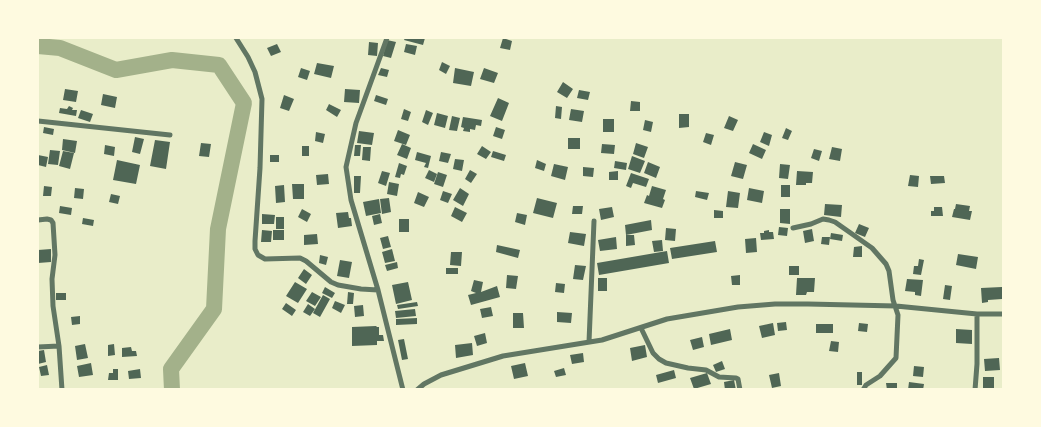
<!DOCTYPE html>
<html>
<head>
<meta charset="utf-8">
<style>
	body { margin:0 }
	#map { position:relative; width:1041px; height:427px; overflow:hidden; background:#e9edc9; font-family:Barlow,sans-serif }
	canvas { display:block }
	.frame { position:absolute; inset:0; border:39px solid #fefae0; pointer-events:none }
</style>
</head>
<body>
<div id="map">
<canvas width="1041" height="427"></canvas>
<div class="frame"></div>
</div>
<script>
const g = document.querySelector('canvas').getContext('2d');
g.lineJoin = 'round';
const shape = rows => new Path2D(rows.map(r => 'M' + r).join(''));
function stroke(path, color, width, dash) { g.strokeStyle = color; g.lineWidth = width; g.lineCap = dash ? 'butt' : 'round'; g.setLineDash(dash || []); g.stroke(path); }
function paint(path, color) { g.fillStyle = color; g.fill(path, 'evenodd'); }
const river = shape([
	[38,46,60,48,116,70,172,60,219,65,244,103,218,229,214,309,171,369,172,390]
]);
const building = shape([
	[405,38,425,38,423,45,404,40],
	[503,38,512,41,510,50,500,48],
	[387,40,396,42,391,58,383,56],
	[369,42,378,43,377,56,368,55],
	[277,44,281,52,271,56,267,48],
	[406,44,417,46,415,55,404,52],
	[442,62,450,66,446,74,439,70],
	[317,63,334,66,331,78,314,74],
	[301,68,310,71,307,80,298,77],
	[381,68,389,70,387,77,378,75],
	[455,68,474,72,471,86,453,83],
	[484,68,498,73,494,83,480,79],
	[563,82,573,89,567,98,557,92],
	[65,89,78,91,76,102,63,100],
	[345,89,360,90,359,103,344,102],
	[579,90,590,92,588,100,577,98],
	[103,94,117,97,115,108,101,105],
	[284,95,294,99,289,111,280,108],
	[376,95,388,99,386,105,374,101],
	[498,98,509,103,502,121,490,116],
	[631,101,640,102,640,111,630,111],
	[329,104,341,110,337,117,326,110],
	[69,106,73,108,72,110,77,110,76,116,59,113,60,108,67,109],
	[556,106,562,107,561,119,555,118],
	[404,109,411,112,408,121,401,119],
	[571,109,584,111,582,122,569,120],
	[81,110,93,114,90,122,78,118],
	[426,110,433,113,428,125,422,122],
	[437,113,448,116,445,128,434,125],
	[679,114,689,114,689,127,679,128],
	[452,116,460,118,457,131,449,130],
	[729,116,738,120,733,131,724,128],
	[463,117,482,120,481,126,476,125,475,130,470,129,470,132,463,131,464,128,461,127],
	[603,119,614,119,614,132,603,132],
	[645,120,653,122,651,132,643,130],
	[44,127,54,129,53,135,43,133],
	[496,127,505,130,502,139,493,136],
	[786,128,792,131,788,140,782,138],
	[398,130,410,135,406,145,394,141],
	[359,131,374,133,372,145,357,143],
	[316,132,325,134,323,143,315,141],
	[764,132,772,135,769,146,760,142],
	[706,133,714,135,711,145,703,142],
	[135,137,144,139,140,154,132,152],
	[568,138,580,138,580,149,568,149],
	[63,139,77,141,75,153,62,150],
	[155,140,170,142,166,169,150,166],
	[201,143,211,144,209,157,199,156],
	[636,143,648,147,644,158,633,154],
	[402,144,411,148,407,159,397,155],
	[602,144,615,145,614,154,601,153],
	[753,144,766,150,762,159,749,153],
	[105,145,115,147,114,156,104,154],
	[355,145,361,145,360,156,354,156],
	[302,146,309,146,309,156,302,156],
	[482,146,491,152,486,159,477,154],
	[363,147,371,147,370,161,362,160],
	[832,147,842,149,840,161,829,159],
	[814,149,822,151,819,161,811,158],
	[50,150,60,151,58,165,48,164],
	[63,151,74,153,70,169,59,166],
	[493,151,506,155,504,161,491,157],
	[417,152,431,156,428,168,424,167,426,163,415,160],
	[441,152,451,154,448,163,439,161],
	[38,155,48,157,46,167,38,165],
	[270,155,279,155,279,162,270,162],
	[632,156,645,161,640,173,628,169],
	[455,159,464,160,462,171,453,169],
	[117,160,140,165,136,184,113,180],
	[537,160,546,164,544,171,535,168],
	[615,161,627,163,626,170,614,168],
	[648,162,660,167,656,178,644,173],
	[735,162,747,165,743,179,731,176],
	[399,163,407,166,404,175,401,174,400,178,395,177],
	[554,164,568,167,565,180,551,176],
	[780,164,790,165,788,179,779,178],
	[583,167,594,168,593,177,583,176],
	[429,170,437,174,434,182,425,178],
	[470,170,477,174,471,183,465,179],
	[382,171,390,173,386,186,378,183],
	[618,171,618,180,609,180,609,172],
	[797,171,813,172,812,183,806,183,806,185,796,185],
	[438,172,447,175,443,187,434,184],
	[631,173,649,179,646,187,633,183,631,188,626,186],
	[328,174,329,184,317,185,316,175],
	[910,175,919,176,918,187,908,186],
	[354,176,361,176,360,193,354,193],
	[930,176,944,176,945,183,931,184],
	[389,182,399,184,397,196,387,194],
	[292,184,304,184,304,199,293,199],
	[284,185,285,202,276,203,275,186],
	[781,185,790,185,790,197,781,197],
	[44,186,52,187,51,196,43,196],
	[652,186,666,190,663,199,665,200,662,208,644,203,647,195,649,196],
	[75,188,84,189,83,199,74,198],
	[460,188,469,194,463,206,453,200],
	[749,188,764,191,762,203,747,200],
	[443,191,452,194,448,203,440,200],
	[696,191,709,193,707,200,695,197],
	[728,191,740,193,738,208,726,207],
	[418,192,429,197,424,207,414,203],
	[111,194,120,196,118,204,109,202],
	[389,198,391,212,382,214,380,199],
	[537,198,557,203,553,218,533,213],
	[379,199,381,213,366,216,363,202],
	[825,204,842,205,841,217,824,215],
	[956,204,970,206,969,211,972,211,970,220,952,217,954,209,955,209],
	[60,206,72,208,71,215,59,213],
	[573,206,583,206,582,214,572,214],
	[455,207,467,213,462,222,451,216],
	[612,207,614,217,601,220,599,209],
	[934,207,942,207,943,216,931,216,931,211,934,211],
	[302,209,311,214,307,222,298,217],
	[780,209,790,209,790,224,780,223],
	[714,210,723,211,723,218,714,218],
	[348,212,349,218,351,218,352,226,338,228,336,213],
	[517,213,527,215,525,225,515,222],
	[262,214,275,215,274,224,262,224],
	[380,214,382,223,374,225,372,216],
	[276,217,284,217,284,229,276,229],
	[83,218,94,220,93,226,82,224],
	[399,219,409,219,409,232,399,232],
	[651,220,652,230,626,235,625,225],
	[859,224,869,228,865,237,855,233],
	[779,227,788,228,787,236,778,235],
	[666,228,676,229,675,241,665,240],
	[812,229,814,241,805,243,803,231],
	[262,230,272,231,271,242,261,242],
	[273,230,284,230,284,240,273,240],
	[769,230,769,232,773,232,774,239,761,240,760,233,764,233,764,231],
	[570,232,586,234,584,246,568,243],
	[831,233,843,235,842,241,830,239],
	[317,234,318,244,304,245,304,235],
	[626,235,634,235,635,245,626,246],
	[388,236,391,247,383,249,380,238],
	[616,237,617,249,600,251,598,240],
	[822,237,830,237,829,245,821,244],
	[756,238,757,252,746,253,745,239],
	[662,240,663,251,654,252,652,241],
	[715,241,717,252,672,259,670,248],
	[497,245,520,250,518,258,496,252],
	[862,246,862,257,853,257,854,247],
	[51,249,51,262,38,263,38,250],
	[392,249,395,261,385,263,382,252],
	[667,251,669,263,599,275,597,263],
	[451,252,462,252,461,266,450,265],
	[958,254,978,257,976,269,956,265],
	[320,255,328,257,326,265,319,263],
	[919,259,924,260,921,275,913,274,914,266,918,266],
	[340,260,352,262,349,278,337,276],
	[397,262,398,268,387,271,385,265],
	[575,265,586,266,583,280,573,279],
	[789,266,799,266,799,275,789,275],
	[446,268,458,268,458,274,446,274],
	[304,269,312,275,306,284,298,278],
	[507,275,518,276,516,289,506,288],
	[740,275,740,285,732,285,731,276],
	[598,278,607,278,607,291,598,291],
	[797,278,815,278,814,292,807,292,806,295,796,295],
	[907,279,923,280,921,296,915,295,915,292,905,291],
	[474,280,483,282,481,292,497,286,500,297,471,305,468,295,476,293,471,291],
	[295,282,307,289,298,303,286,296],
	[408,282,412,300,396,304,392,285],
	[556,283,565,284,564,293,555,292],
	[945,285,952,286,950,300,943,299],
	[325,287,335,293,332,298,322,293],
	[1002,287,1002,299,988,300,988,302,982,303,981,288],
	[312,292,321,297,315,306,306,301],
	[348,292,354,293,353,304,347,304],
	[56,293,66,293,66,300,56,300],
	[323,295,330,299,320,317,313,313],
	[335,301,345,305,341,313,332,308],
	[417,302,418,306,398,309,397,305],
	[286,303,296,310,292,316,282,309],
	[308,304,315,309,310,316,303,312],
	[363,305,364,316,355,317,354,306],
	[491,307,493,316,482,318,480,309],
	[415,309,416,316,396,318,395,311],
	[557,312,572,313,571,323,557,322],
	[513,313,523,313,524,328,513,328],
	[80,316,80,324,72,325,71,317],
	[417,318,417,324,396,325,396,319],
	[786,322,787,330,778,331,777,323],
	[773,323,775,335,762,338,759,326],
	[859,323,868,324,867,332,858,331],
	[816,324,833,324,833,333,816,333],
	[376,326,377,327,379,327,379,335,383,335,384,341,377,341,377,345,352,346,352,327],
	[730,329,732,340,711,345,709,334],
	[956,329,972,330,972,344,956,343],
	[485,333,487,343,477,346,474,336],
	[702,337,704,347,693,350,690,340],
	[404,339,408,359,402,360,398,340],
	[831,341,839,342,838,352,829,351],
	[472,343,473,355,456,358,455,345],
	[85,344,88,358,77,360,75,346],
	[114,344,115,355,108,356,108,345],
	[645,345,647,357,632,361,630,348],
	[131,347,132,351,136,351,137,356,122,357,122,348],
	[44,350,46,362,38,364,38,351],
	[583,353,584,362,572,364,570,355],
	[999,358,1000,370,985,371,984,359],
	[722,361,725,369,716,372,713,365],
	[91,363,93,375,79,377,77,366],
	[525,363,528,376,514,379,511,366],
	[47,365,49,375,41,376,39,367],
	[914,366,924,367,923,377,913,376],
	[564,368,566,375,556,377,554,371],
	[113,369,118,369,118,380,108,380,109,373,113,373],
	[140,369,141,378,129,379,128,371],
	[674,370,676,378,658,383,656,375],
	[857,372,862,372,862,385,857,385],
	[707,373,711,384,694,389,690,378],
	[779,373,781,386,772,388,769,375],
	[983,377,994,377,994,388,983,388],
	[734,380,736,390,725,390,724,382],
	[909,382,924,384,923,390,908,390],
	[886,383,897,383,897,390,887,390]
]);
const minor = shape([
	[236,38,248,57,255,72,262,99,260,168,255,241,255,249,258,255,265,259,300,258,306,261,331,282,338,285,361,289,378,290],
	[387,38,356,123,346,167,351,200,378,290,403,390],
	[38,121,170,135],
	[38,220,47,219,51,220,53,223,55,255,52,279,53,306,59,346,62,390],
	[793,228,811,224,823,219,829,220,835,222,872,248,886,264,889,271,893,300,898,315,896,358,880,376,866,385,863,390],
	[641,328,653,353,659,359,666,363,688,368,706,370,719,377,736,378,738,379,740,390],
	[589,342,594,221],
	[38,347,59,346],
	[417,390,424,384,441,375,503,356,602,340,667,319,738,307,775,304,808,304,896,306,977,314,1004,314],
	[975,390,977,364,977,314]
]);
stroke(river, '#a3b18a', 16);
paint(building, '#4f6655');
stroke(minor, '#617663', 5);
</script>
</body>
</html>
